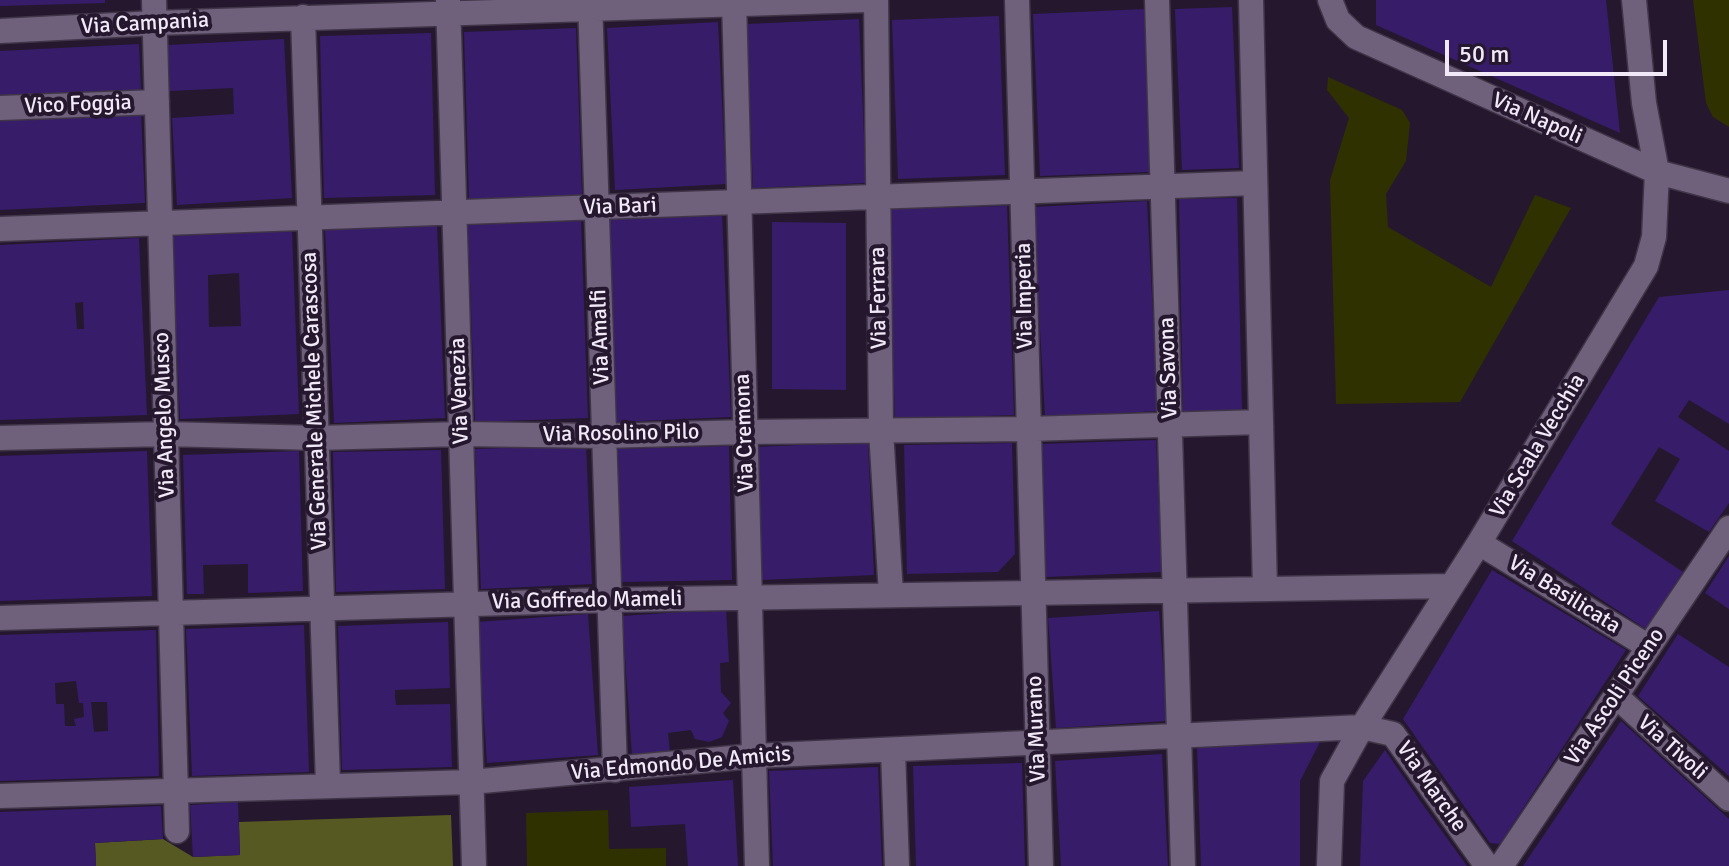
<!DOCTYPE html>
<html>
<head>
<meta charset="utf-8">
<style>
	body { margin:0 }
	#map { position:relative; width:1729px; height:866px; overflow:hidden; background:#25182e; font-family:Signika,sans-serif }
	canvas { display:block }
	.scale { position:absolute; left:1445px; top:40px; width:222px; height:36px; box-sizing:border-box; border:4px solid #f1e8f8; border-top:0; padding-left:10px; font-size:24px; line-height:28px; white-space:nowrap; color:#f1e8f8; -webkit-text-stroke:6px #25182e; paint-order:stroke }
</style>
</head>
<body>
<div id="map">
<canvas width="1729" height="866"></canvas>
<div class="scale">50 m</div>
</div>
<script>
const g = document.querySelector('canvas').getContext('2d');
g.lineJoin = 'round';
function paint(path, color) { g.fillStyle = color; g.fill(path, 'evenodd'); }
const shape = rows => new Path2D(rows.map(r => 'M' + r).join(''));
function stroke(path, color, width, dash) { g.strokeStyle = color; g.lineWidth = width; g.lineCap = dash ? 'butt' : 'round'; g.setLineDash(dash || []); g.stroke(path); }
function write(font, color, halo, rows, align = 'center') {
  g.font = font + ' Signika,sans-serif'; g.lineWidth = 8; g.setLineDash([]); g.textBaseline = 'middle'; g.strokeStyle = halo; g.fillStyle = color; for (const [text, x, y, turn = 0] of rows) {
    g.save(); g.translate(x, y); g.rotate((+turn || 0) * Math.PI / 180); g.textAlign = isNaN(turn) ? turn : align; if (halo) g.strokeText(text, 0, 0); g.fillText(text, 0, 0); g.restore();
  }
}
const green = shape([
	[1693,0,1729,0,1729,127,1713,117,1706,103],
	[1328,77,1402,110,1410,123,1406,161,1386,194,1388,227,1491,287,1535,195,1571,208,1460,402,1336,404,1330,180,1349,118,1327,90],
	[608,810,609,849,666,848,666,866,527,866,526,813]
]);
const forest = shape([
	[451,815,453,866,96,866,95,843,163,839,193,857,240,855,239,822]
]);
const building = shape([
	[0,0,105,0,105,3,0,6],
	[1376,0,1606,0,1620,133,1376,25],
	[1232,7,1239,168,1182,170,1175,9],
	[1145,9,1151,172,1040,176,1033,14],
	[999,16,1005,175,898,179,892,20],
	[859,19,866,183,753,188,747,24],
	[718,22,726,184,615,190,607,28],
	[576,28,582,196,469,200,464,32],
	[431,33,435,195,324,198,320,36],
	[284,39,292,198,177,205,172,118,234,114,233,88,170,91,168,45],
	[139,44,141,90,0,96,0,51],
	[141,113,145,203,0,210,0,119],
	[1237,198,1242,410,1183,412,1179,199],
	[1147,201,1158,411,1045,417,1033,207],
	[1007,206,1014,415,895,419,888,209],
	[722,214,731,417,617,422,608,219],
	[581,221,588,418,475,422,468,225],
	[772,222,846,223,846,390,772,389],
	[437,225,445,418,334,423,325,230],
	[292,231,299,414,180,419,172,236],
	[239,273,241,326,209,327,208,275],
	[139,238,147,415,0,420,0,245],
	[83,302,84,329,77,329,75,303],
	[1729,290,1729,424,1689,400,1678,417,1729,451,1729,503,1709,532,1655,501,1680,459,1659,447,1611,524,1683,572,1646,629,1512,541,1659,297],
	[1156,440,1162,572,1046,577,1040,444],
	[868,442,874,575,761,580,755,447],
	[1012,443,1015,554,998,572,907,574,904,445],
	[586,445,592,584,481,589,475,449],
	[729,446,732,580,621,582,618,449],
	[441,450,445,589,336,592,333,452],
	[147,451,152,596,0,601,0,456],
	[299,451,303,591,248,593,248,564,203,565,204,594,187,594,183,455],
	[1729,556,1729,609,1705,593],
	[1492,570,1626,650,1500,844,1490,843,1403,719],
	[726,609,729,662,720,663,721,692,731,703,723,713,729,721,722,737,709,742,695,739,691,730,668,733,670,752,632,755,622,616],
	[1159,611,1167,721,1056,728,1048,618],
	[588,614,598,755,487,763,477,622],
	[448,622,450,688,395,690,395,696,396,705,450,704,452,767,342,770,338,626],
	[304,625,309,772,192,776,186,629],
	[156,630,159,776,0,781,0,635],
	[76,681,79,703,83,703,84,717,74,719,76,726,65,726,64,704,56,704,55,683],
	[91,702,107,702,108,731,94,732],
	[1678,634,1729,667,1729,776,1638,696],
	[1621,721,1729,819,1729,866,1523,866],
	[1321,740,1300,781,1300,866,1201,866,1197,747],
	[1385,750,1423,805,1467,866,1360,866,1363,781],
	[1162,754,1168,866,1061,866,1055,761],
	[1022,763,1025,866,916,866,913,766],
	[878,767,882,866,773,866,769,771],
	[733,780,738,866,688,866,685,824,631,827,629,787],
	[238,802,240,855,193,857,190,805],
	[161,806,163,839,95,843,96,866,0,866,0,812]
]);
const minor = shape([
	[154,0,177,831],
	[448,0,474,866],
	[590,0,615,770],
	[734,0,757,866],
	[876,0,881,430,891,595],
	[1017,0,1041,866],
	[1157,0,1183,866],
	[1251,0,1265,589],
	[1330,0,1338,20,1356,37,1657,172,1729,191],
	[303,17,328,785],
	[0,31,155,23,867,0],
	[0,108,157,102],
	[0,229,1255,183],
	[0,438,166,434,317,438,461,434,604,436,745,432,1028,429,1261,422],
	[1479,543,1649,647],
	[0,618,609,600,1450,586],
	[1616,696,1729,799],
	[893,750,897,866],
	[0,796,471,782,754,756,1362,727,1393,734,1487,866],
	[1329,866,1332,781,1362,727,1479,543,1646,266,1654,237,1657,172,1644,103,1634,0],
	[1501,866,1729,528]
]);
const streetNames = [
	["Via Campania",145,24,-3],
	["Vico Foggia",78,105,-2],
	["Via Napoli",1537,119,24],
	["Via Bari",620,207,-2],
	["Via Imperia",1025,296,-91],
	["Via Ferrara",879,298,-91],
	["Via Amalfi",601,337,-92],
	["Via Savona",1169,368,-92],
	["Via Venezia",460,391,-92],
	["Via Generale Michele Carascosa",315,401,-92],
	["Via Angelo Musco",165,415,-92],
	["Via Cremona",745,433,-92],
	["Via Rosolino Pilo",621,434,-1],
	["Via Scala Vecchia",1538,446,-59],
	["Via Basilicata",1564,595,32],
	["Via Goffredo Mameli",587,601,-1],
	["Via Ascoli Piceno",1615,697,-56],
	["Via Murano",1037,729,-92],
	["Via Tivoli",1672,748,42],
	["Via Edmondo De Amicis",681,764,-5],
	["Via Marche",1431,787,55]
];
paint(green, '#2f3100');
paint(forest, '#565922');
paint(building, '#371c6a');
stroke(minor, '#403548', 27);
stroke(minor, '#6f607b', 24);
write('22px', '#f1e8f8', '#25182e', streetNames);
</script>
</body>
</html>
